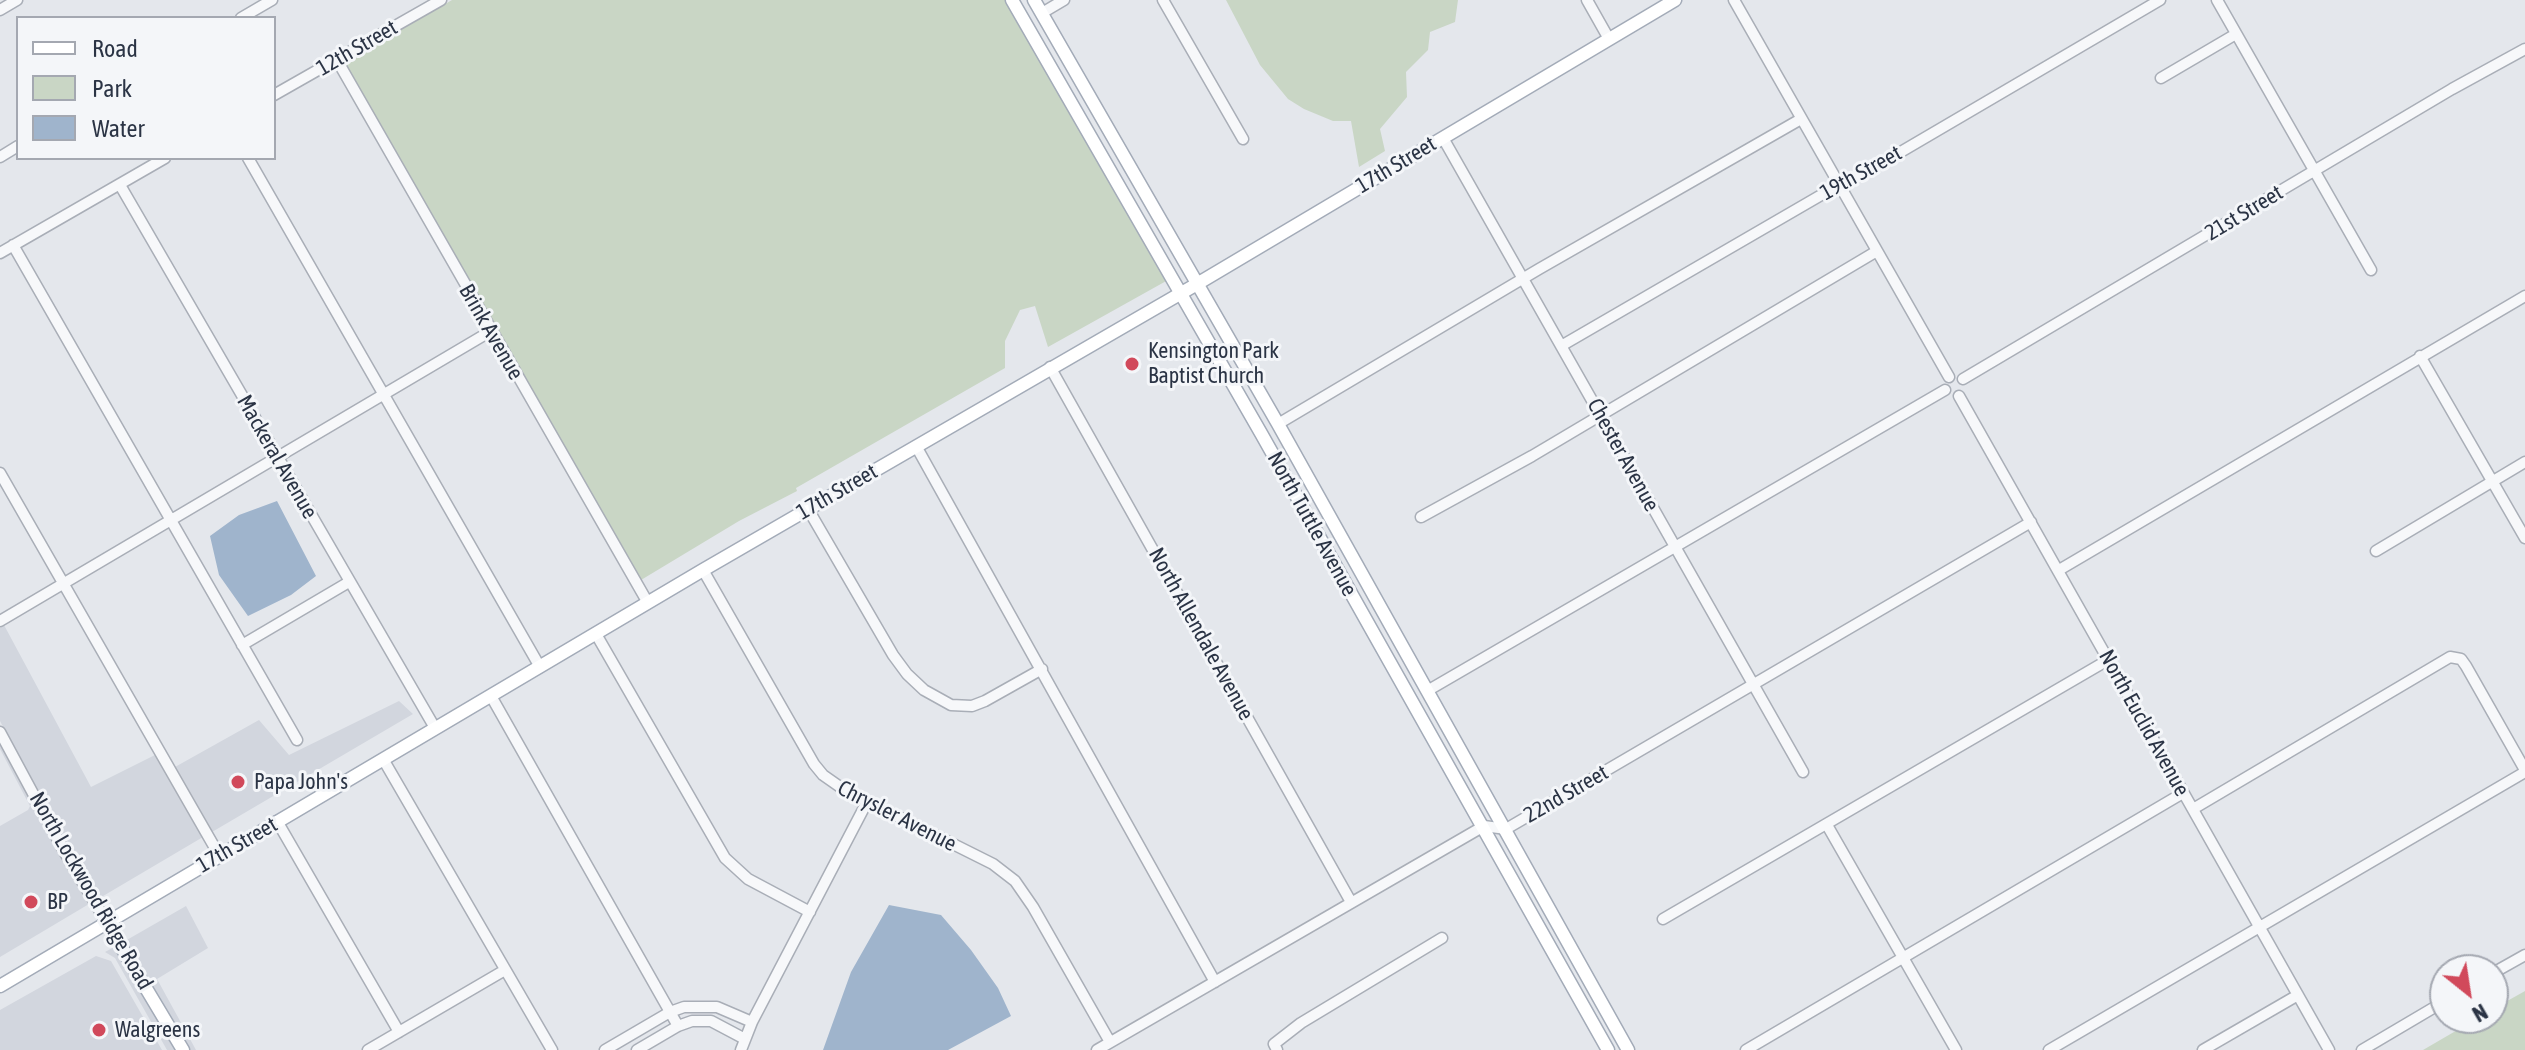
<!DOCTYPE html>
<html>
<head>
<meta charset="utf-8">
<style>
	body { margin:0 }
	#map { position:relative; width:2525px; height:1050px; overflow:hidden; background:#e4e7ec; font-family:"Asap Condensed",sans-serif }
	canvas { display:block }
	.legend { position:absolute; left:16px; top:16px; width:260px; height:144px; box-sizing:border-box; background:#f4f6f9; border:2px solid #a4a8b1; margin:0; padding:10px 14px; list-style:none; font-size:24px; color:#2b3445 }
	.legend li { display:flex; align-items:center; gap:16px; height:40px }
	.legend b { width:40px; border:2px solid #a4a8b1 }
	.north { position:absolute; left:2429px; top:954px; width:80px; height:80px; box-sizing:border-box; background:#f4f6f9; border:2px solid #a4a8b1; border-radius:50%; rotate:150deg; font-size:22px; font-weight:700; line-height:32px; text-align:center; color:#2b3445 }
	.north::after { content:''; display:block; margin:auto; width:28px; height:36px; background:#d1495b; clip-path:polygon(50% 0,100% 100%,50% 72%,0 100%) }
</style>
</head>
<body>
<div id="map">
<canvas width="2525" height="1050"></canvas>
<ul class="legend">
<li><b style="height:10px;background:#fff"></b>Road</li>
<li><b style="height:22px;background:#c9d6c5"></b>Park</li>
<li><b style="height:22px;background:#9fb4cc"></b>Water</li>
</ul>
<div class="north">N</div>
</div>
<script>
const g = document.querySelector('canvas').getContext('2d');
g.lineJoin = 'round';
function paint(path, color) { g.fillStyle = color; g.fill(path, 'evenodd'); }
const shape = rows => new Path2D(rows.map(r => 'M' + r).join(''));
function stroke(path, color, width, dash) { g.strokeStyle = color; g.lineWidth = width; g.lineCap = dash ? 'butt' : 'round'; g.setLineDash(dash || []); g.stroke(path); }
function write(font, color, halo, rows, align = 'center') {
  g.font = font + ' "Asap Condensed",sans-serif'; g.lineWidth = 6; g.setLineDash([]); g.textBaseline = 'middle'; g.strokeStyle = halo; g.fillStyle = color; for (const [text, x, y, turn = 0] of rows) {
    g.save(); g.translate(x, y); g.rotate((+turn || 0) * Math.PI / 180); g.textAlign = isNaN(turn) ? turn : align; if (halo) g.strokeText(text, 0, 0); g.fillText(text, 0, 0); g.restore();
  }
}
const built = shape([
	[4,625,91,787,155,755,203,837,98,899,56,827,0,721,0,628],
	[399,701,413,714,212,832,175,767,259,720,289,755],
	[0,743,89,904,0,957,0,826,28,810,30,806,0,749],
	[186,906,208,948,157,979,196,1050,189,1050,125,941],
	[116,946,177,1050,167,1050,115,958,105,952],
	[96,956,111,961,162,1050,0,1050,0,1010]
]);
const green = shape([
	[452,0,1006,0,1168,280,1048,347,1035,306,1020,310,1005,341,1005,368,796,488,797,491,739,521,641,580,344,62],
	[1226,0,1458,0,1455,22,1430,32,1428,50,1406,72,1407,97,1380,129,1385,151,1359,167,1351,121,1333,121,1304,109,1288,99,1260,65],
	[2525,991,2525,1050,2423,1050,2478,1018,2493,1018,2493,1009]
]);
const water = shape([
	[277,501,316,576,291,595,248,616,219,575,210,536,239,515],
	[889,905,941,915,971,950,998,988,1011,1016,948,1050,823,1050,851,972]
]);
const minor = shape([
	[1163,0,1243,139],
	[1587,0,1609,39],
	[1734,0,1949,377],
	[2217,0,2371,270],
	[0,10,17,0],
	[1042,13,1064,0],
	[241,18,272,0],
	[337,60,648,603],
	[2161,78,2236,34],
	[274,95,441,0],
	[1443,138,1803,772],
	[0,157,18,146],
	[248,158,540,667],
	[120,185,435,728],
	[13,245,297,740],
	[0,253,165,158],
	[1561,346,1823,194,1858,177,2160,0],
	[2420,356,2525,538],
	[1050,367,1351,902],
	[1963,379,2452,89,2525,49],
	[1959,396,2329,1050],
	[1278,424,1539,269,1801,119],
	[916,446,1215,982],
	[0,473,219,855],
	[808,509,893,655,907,674,924,690,951,705,972,706,985,701,1042,669],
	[1421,517,1532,456,1877,251],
	[2376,551,2525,462],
	[703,570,814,764,823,775,843,789,993,864,1015,881,1033,907,1110,1042],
	[2059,570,2525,296],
	[0,621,491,331],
	[596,634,725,858,748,879,810,912],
	[242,645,349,582],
	[1427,691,1945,390],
	[491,696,678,1026],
	[0,732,65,853,107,923],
	[383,759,552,1050],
	[2193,809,2450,657,2461,659,2466,666,2525,770],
	[277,821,399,1032],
	[1827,825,1956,1050],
	[1663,919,2108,660],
	[2493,973,2525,955],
	[368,1050,505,970],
	[605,1050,670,1012,684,1007,717,1007,752,1022],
	[637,1050,678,1026,692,1021,711,1021,745,1039],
	[741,1050,752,1022,867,802],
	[1097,1050,1484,826,1506,829,2031,522],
	[1277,1050,1274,1044,1301,1023,1442,938],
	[1746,1050,2183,793],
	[2049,1050,2525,772],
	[2203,1050,2298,995],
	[2362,1050,2445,1001]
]);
const major = shape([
	[1012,0,1262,435,1608,1050],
	[1034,0,1278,424,1628,1050],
	[107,923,183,1050],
	[0,986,703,570,1197,284,1675,0]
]);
const markers = [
	[1132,364,8,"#d1495b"],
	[238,782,8,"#d1495b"],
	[31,902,8,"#d1495b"],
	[99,1030,8,"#d1495b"]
];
const streetNames = [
	["12th Street",357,48,-30],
	["17th Street",1396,165,-31],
	["19th Street",1861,173,-29],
	["21st Street",2244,213,-31],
	["Brink Avenue",491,332,60],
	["Chester Avenue",1623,455,61],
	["Mackeral Avenue",277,457,60],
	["17th Street",837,492,-30],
	["North Tuttle Avenue",1312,524,61],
	["North Allendale Avenue",1201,634,61],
	["North Euclid Avenue",2144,723,61],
	["22nd Street",1566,794,-30],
	["Chrysler Avenue",897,816,27],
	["17th Street",237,845,-30],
	["North Lockwood Ridge Road",91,891,60]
];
const poiNames = [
	["Kensington Park",1148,351],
	["Baptist Church",1148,376],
	["Papa John's",254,782],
	["BP",47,902],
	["Walgreens",115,1030]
];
paint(built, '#d2d6de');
paint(green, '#c9d6c5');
paint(water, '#9fb4cc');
stroke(minor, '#a9aeb7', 13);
stroke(major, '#a3abb8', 15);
stroke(minor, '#f7f8fa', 10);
stroke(major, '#fff', 12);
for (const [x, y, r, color] of markers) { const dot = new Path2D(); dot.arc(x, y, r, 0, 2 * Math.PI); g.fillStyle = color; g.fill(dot); stroke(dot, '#f4f6f9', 3); }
write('22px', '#2b3445', '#f4f6f9', streetNames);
write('22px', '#2b3445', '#f4f6f9', poiNames, 'left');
</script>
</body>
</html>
